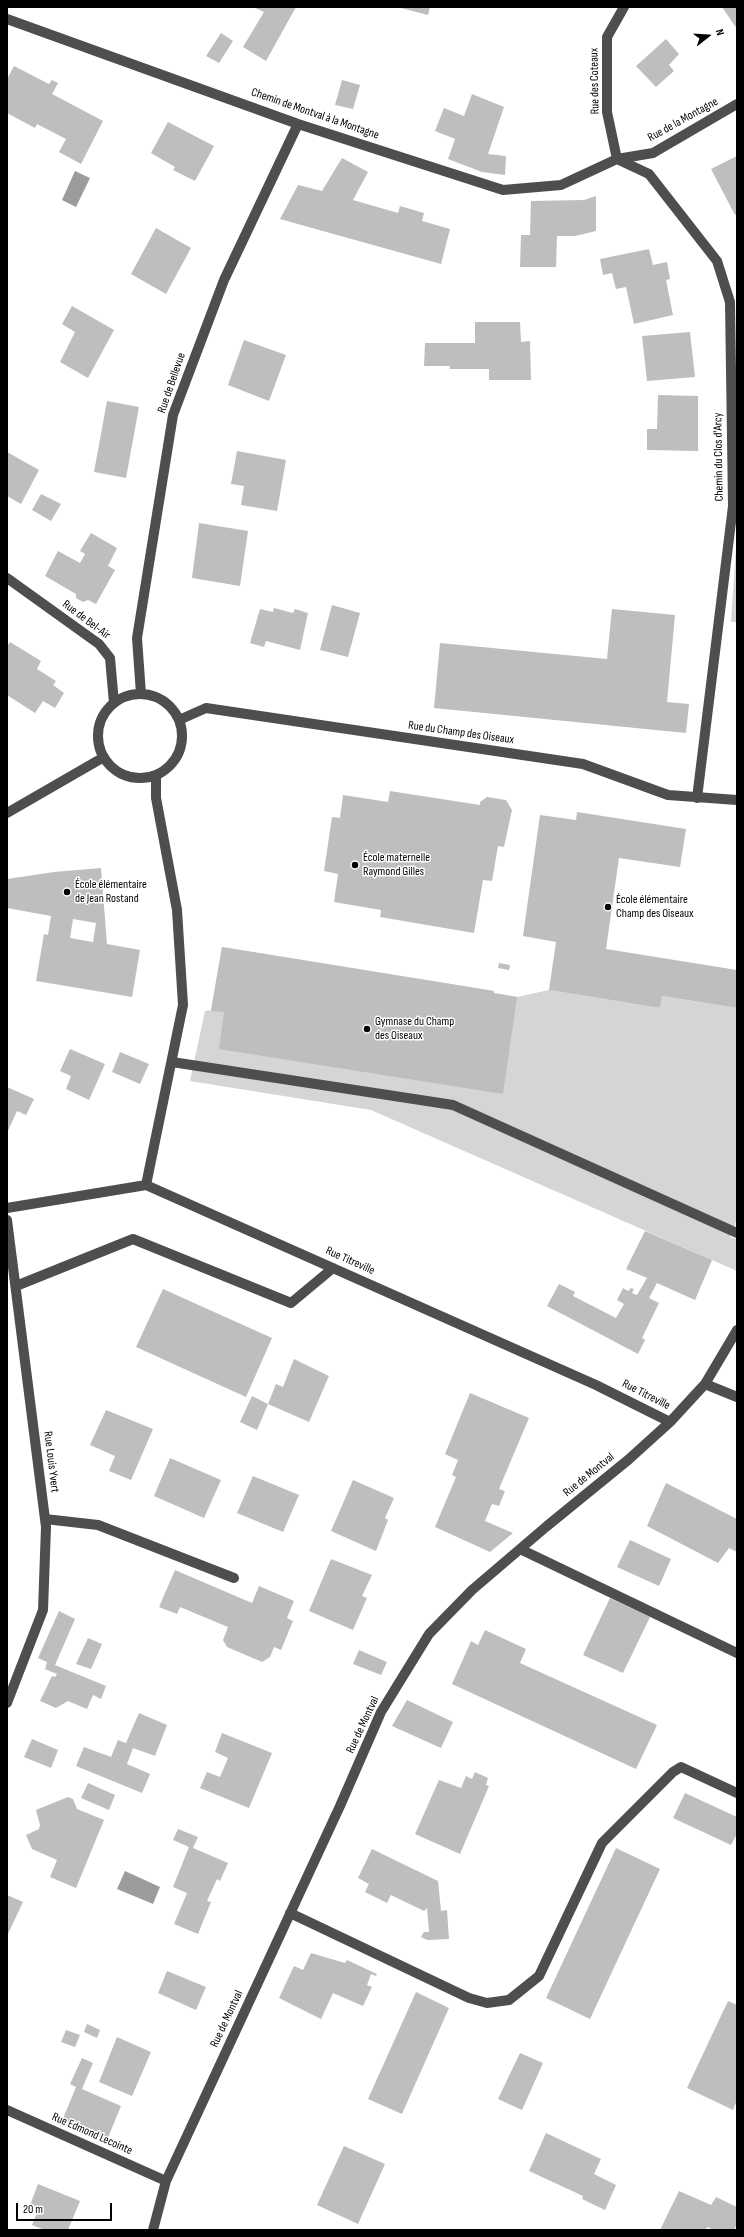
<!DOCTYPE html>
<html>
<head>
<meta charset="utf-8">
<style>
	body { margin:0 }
	#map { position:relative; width:744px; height:2237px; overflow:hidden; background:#fff; font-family:"Sofia Sans Condensed",sans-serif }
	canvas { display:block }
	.frame { position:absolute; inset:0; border:8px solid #000; pointer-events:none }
	.north { position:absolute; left:688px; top:16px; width:40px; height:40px; -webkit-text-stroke:3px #fff; paint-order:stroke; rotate:73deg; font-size:11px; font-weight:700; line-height:16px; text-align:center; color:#000 }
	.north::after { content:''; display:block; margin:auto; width:14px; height:18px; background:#000; clip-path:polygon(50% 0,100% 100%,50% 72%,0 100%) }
	.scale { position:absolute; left:16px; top:2203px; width:96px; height:18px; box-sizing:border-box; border:2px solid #000; border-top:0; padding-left:5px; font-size:12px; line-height:14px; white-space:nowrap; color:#000; -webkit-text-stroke:3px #fff; paint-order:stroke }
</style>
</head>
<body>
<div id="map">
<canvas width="744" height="2237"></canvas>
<div class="frame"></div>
<div class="north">N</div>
<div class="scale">20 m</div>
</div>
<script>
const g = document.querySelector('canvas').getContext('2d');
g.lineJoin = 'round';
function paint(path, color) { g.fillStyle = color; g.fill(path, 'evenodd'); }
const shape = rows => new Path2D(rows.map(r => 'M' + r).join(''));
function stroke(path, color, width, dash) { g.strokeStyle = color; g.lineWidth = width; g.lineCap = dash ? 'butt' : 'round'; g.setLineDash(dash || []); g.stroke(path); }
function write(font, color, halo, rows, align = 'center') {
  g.font = font + ' "Sofia Sans Condensed",sans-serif'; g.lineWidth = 3; g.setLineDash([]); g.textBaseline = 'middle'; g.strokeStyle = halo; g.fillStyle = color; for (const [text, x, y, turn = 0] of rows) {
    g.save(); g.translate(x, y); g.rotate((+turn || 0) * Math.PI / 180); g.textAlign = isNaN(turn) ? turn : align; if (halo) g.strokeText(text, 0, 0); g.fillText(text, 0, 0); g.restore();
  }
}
const green = shape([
	[737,533,737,622,731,622],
	[222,947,494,991,494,993,517,997,549,990,660,1008,662,996,737,1008,737,1219,730,1237,737,1239,737,1271,371,1110,190,1081,205,1011,211,1010]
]);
const water = shape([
	[75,171,90,178,76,207,62,200],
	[125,1871,160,1887,153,1904,117,1889]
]);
const building = shape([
	[253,7,296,7,266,61,243,47,264,12],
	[397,7,430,7,428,15],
	[722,7,737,7,737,29],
	[221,33,233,41,219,63,206,56],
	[666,39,679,54,669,65,674,71,656,87,636,66],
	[14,66,49,84,52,80,58,83,52,94,103,121,81,164,59,152,66,139,37,124,35,128,7,113,7,79],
	[342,80,360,85,353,109,335,105],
	[472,94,504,107,488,154,506,156,505,175,482,172,448,159,455,139,435,131,444,108,464,116],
	[168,122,214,146,195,181,173,170,175,167,151,153],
	[737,156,737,214,735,215,711,169],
	[342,158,368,172,353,200,398,213,400,206,424,213,422,221,450,229,441,264,280,219,298,185,322,191],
	[596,196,596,231,575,236,557,236,556,267,520,267,521,235,530,235,531,201,584,200],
	[156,228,191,248,166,294,131,274],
	[649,249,653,265,667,262,670,279,666,280,673,315,634,324,626,287,616,289,612,273,603,275,600,259],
	[72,306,114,330,88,378,60,362,75,332,62,324],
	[475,322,520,322,521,342,530,341,531,380,489,380,489,369,450,369,450,366,424,366,425,343,475,343],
	[690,332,695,377,647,381,642,336],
	[244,340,286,355,269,401,228,385],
	[658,395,698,396,698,451,647,450,647,429,657,429],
	[107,401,139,407,126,478,94,472],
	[237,451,286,460,277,511,241,505,244,486,231,484],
	[7,452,39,470,21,504,7,496],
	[41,494,61,504,51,521,32,510],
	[199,523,248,531,240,586,192,578],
	[91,533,117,548,108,566,115,570,96,604,88,600,83,602,76,598,76,594,45,576,58,551,80,563,85,554,80,551],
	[332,605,360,613,348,657,320,650],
	[274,608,293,613,295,609,308,613,300,650,266,641,264,647,250,643,260,609,273,612],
	[612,609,675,615,667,702,689,704,686,733,434,708,440,643,607,659],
	[10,642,41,661,37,669,56,681,53,685,64,693,55,708,43,701,35,713,7,695,7,647],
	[390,791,480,805,480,802,487,797,506,800,512,810,504,847,498,846,492,881,483,880,474,933,380,917,381,910,334,902,338,874,324,871,332,817,340,818,343,795,388,802],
	[577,812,686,829,680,867,619,858,606,949,737,970,737,1008,662,996,660,1008,549,990,556,942,523,936,540,815,576,820],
	[101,868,107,944,140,950,132,997,36,981,44,934,48,935,51,916,7,908,7,879,54,872],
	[73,919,96,923,93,942,70,938],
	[222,947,494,991,494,993,517,997,503,1094,219,1049,224,1012,211,1011],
	[499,963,510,965,509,970,498,968],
	[70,1049,105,1064,89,1100,66,1089,71,1076,60,1071],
	[120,1052,149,1064,140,1084,112,1072],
	[7,1087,34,1099,26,1115,17,1111,7,1133],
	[645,1231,712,1260,695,1300,657,1283,649,1298,659,1303,642,1338,645,1340,638,1354,547,1306,559,1284,575,1292,573,1296,616,1318,624,1304,617,1300,623,1288,628,1291,631,1288,634,1289,632,1293,637,1295,647,1278,626,1269],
	[163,1289,272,1338,246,1397,136,1347],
	[294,1359,329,1376,309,1422,268,1404,276,1384,283,1387],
	[470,1393,529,1418,499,1489,505,1491,499,1506,492,1504,485,1521,513,1533,490,1552,435,1527,456,1477,452,1475,458,1460,445,1454],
	[252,1396,268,1404,257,1430,240,1422],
	[106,1410,153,1429,131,1480,109,1471,115,1456,90,1445],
	[170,1458,221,1480,204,1518,154,1496],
	[253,1476,299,1495,283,1532,237,1513],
	[353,1480,394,1498,385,1518,388,1520,376,1551,331,1531],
	[666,1483,737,1519,737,1552,729,1548,718,1563,647,1526],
	[630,1540,671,1559,659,1586,617,1567],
	[331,1559,372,1575,362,1596,367,1598,353,1630,309,1611],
	[175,1570,252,1603,259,1586,294,1601,287,1618,293,1621,281,1650,274,1647,270,1657,262,1662,227,1647,223,1640,228,1627,180,1607,177,1614,159,1607],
	[610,1598,650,1617,623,1673,583,1655],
	[59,1611,75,1619,55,1665,106,1686,101,1699,93,1695,87,1709,68,1701,56,1708,40,1701,52,1676,55,1677,57,1674,45,1669,47,1662,38,1658],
	[485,1630,526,1649,520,1663,657,1725,636,1769,452,1684,471,1641,478,1645],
	[88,1638,102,1644,91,1669,76,1664],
	[359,1650,387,1662,381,1675,353,1664],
	[407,1700,453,1722,441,1748,392,1726],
	[139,1713,167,1725,155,1756,133,1748,127,1764,150,1774,142,1793,76,1766,84,1747,111,1757,118,1740,126,1743],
	[222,1733,272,1753,249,1808,200,1788,207,1772,220,1777,228,1758,215,1752],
	[32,1739,58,1750,51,1768,24,1757],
	[475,1772,488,1778,486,1785,489,1786,460,1854,415,1834,439,1780,461,1788,466,1776,472,1779],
	[88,1783,115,1795,109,1810,81,1798],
	[685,1793,737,1817,737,1834,731,1845,673,1818],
	[68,1797,73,1799,77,1809,104,1820,76,1888,50,1877,57,1860,32,1849,26,1835,39,1829,40,1825,36,1810],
	[178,1829,198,1837,193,1848,228,1863,220,1881,217,1879,207,1901,211,1902,198,1934,174,1924,187,1893,173,1887,189,1847,173,1840],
	[616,1848,660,1869,590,2019,546,1998],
	[372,1849,438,1881,441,1911,447,1910,449,1939,427,1940,421,1937,424,1932,429,1932,427,1908,424,1911,391,1895,387,1903,365,1892,369,1884,358,1878],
	[7,1895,23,1902,7,1936],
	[311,1953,345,1963,347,1960,377,1974,376,1976,371,1974,367,1985,372,1987,363,2006,333,1993,321,2019,279,1998,294,1966,303,1970],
	[167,1971,206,1987,196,2010,158,1993],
	[416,1992,449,2008,402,2114,368,2099],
	[728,2001,737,2005,737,2100,733,2110,687,2088],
	[87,2024,100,2030,97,2038,84,2032],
	[66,2030,80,2035,75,2047,61,2042],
	[117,2037,151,2052,132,2096,99,2082],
	[520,2053,543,2063,522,2110,498,2099],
	[82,2058,93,2063,82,2089,121,2106,107,2140,62,2121,76,2087,70,2084],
	[546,2133,601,2159,594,2174,616,2185,605,2210,582,2199,583,2196,529,2171],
	[344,2146,385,2164,358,2224,317,2205],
	[38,2184,80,2201,68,2230,45,2230,32,2225,39,2208,30,2205],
	[679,2191,711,2205,716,2197,737,2207,737,2224,734,2230,714,2230,707,2227,706,2230,660,2230]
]);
const minor = shape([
	[7,19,298,124,503,190,561,185,617,159,653,153,737,104],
	[617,159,649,174,717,261,730,302,733,506,697,798],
	[617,159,607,112,607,37,624,7],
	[7,578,99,644,110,658,114,703],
	[141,694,137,638,173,415,224,280,298,124],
	'98 736a42 42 0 1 1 84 0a42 42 0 1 1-84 0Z',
	[179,720,206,708,583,764,668,795,737,800],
	[7,813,104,757],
	[172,1062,453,1105,737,1233],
	[146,1185,183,1005,177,910,156,798,156,775],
	[7,1208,146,1185,596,1385,670,1422],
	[7,1220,46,1527,43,1610,7,1703],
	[16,1286,133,1239,291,1303,333,1268],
	[705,1384,737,1397],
	[45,1519,98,1525,234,1578],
	[520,1549,737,1653],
	[290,1913,469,1998,487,2003,509,2000,539,1976,602,1843,673,1772,681,1767,737,1793],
	[7,2110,166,2181],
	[153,2230,166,2181,340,1806,381,1712,429,1634,472,1590,547,1526,628,1460,670,1422,705,1384,737,1330]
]);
const markers = [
	[355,865,4,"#000"],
	[67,892,4,"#000"],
	[608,907,4,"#000"],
	[367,1029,4,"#000"]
];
const streetNames = [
	["Rue des Coteaux",595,81,-91],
	["Chemin de Montval à la Montagne",315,114,19],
	["Rue de la Montagne",683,120,-29],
	["Rue de Bellevue",172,383,-71],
	["Chemin du Clos d'Arcy",719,457,-91],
	["Rue de Bel-Air",86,620,37],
	["Rue du Champ des Oiseaux",461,733,8],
	["Rue Titreville",350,1261,24],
	["Rue Titreville",646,1395,27],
	["Rue Louis Yvert",51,1462,83],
	["Rue de Montval",589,1475,-39],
	["Rue de Montval",363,1725,-65],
	["Rue de Montval",227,2019,-65],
	["Rue Edmond Lecointe",92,2134,24]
];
const poiNames = [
	["École maternelle",363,858],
	["Raymond Gilles",363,872],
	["École élémentaire",75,885],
	["de Jean Rostand",75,899],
	["École élémentaire",616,900],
	["Champ des Oiseaux",616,914],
	["Gymnase du Champ",375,1022],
	["des Oiseaux",375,1036]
];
paint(green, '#d5d5d5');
paint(water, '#9c9c9c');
paint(building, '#bebebe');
stroke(minor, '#4e4e4e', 10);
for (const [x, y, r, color] of markers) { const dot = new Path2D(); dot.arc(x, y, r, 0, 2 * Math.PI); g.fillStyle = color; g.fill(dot); stroke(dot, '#fff', 1.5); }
write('12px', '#000', '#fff', streetNames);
write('12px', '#000', '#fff', poiNames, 'left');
</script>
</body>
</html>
